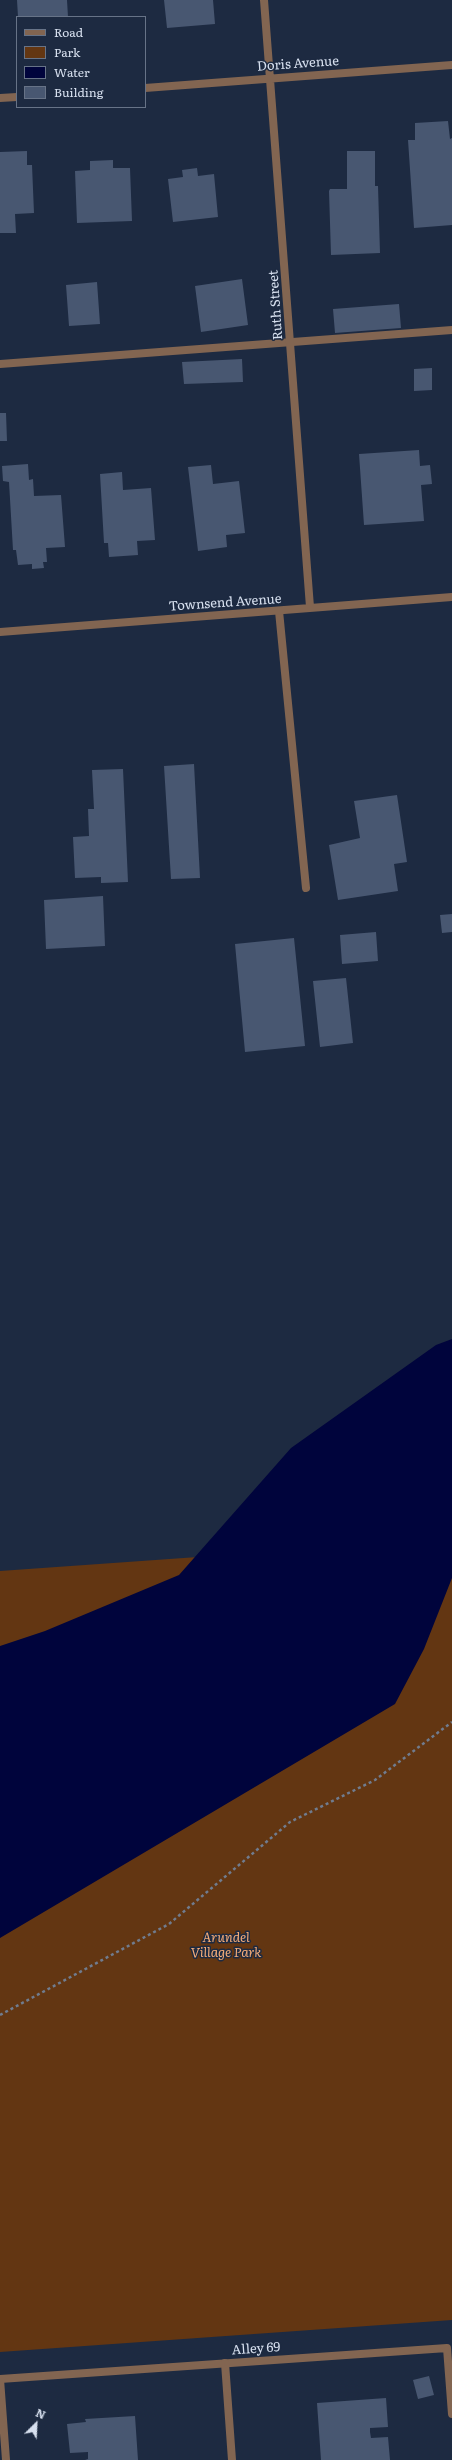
<!DOCTYPE html>
<html>
<head>
<meta charset="utf-8">
<style>
	body { margin:0 }
	#map { position:relative; width:452px; height:2460px; overflow:hidden; background:#1d2a41; font-family:Literata,serif }
	canvas { display:block }
	.legend { position:absolute; left:16px; top:16px; width:130px; height:92px; box-sizing:border-box; background:#1d2a41; border:1px solid #677387; margin:0; padding:5px 7px; list-style:none; font-size:12px; color:#d7e0ef }
	.legend li { display:flex; align-items:center; gap:8px; height:20px }
	.legend b { width:20px; border:1px solid #677387 }
	.north { position:absolute; left:16px; top:2404px; width:40px; height:40px; -webkit-text-stroke:3px #1d2a41; paint-order:stroke; rotate:24deg; font-size:11px; font-weight:700; line-height:16px; text-align:center; color:#d7e0ef }
	.north::after { content:''; display:block; margin:auto; width:14px; height:18px; background:#d7e0ef; clip-path:polygon(50% 0,100% 100%,50% 72%,0 100%) }
</style>
</head>
<body>
<div id="map">
<canvas width="452" height="2460"></canvas>
<ul class="legend">
<li><b style="height:5px;background:#826551"></b>Road</li>
<li><b style="height:11px;background:#633612"></b>Park</li>
<li><b style="height:11px;background:#00043c"></b>Water</li>
<li><b style="height:11px;background:#485771"></b>Building</li>
</ul>
<div class="north">N</div>
</div>
<script>
const g = document.querySelector('canvas').getContext('2d');
g.lineJoin = 'round';
function paint(path, color) { g.fillStyle = color; g.fill(path, 'evenodd'); }
const shape = rows => new Path2D(rows.map(r => 'M' + r).join(''));
function stroke(path, color, width, dash) { g.strokeStyle = color; g.lineWidth = width; g.lineCap = dash ? 'butt' : 'round'; g.setLineDash(dash || []); g.stroke(path); }
function write(font, color, halo, rows, align = 'center') {
  g.font = font + ' Literata,serif'; g.lineWidth = 3; g.setLineDash([]); g.textBaseline = 'middle'; g.strokeStyle = halo; g.fillStyle = color; for (const [text, x, y, turn = 0] of rows) {
    g.save(); g.translate(x, y); g.rotate((+turn || 0) * Math.PI / 180); g.textAlign = isNaN(turn) ? turn : align; if (halo) g.strokeText(text, 0, 0); g.fillText(text, 0, 0); g.restore();
  }
}
const green = shape([
	[452,1539,452,2320,0,2352,0,1571]
]);
const water = shape([
	[452,1339,452,1578,424,1649,395,1704,0,1938,0,1646,45,1631,179,1575,291,1448,436,1345]
]);
const building = shape([
	[17,0,67,0,68,17,18,17],
	[164,0,213,0,215,24,167,28],
	[448,121,450,139,452,138,452,225,414,228,408,140,415,140,415,123],
	[27,151,27,165,32,165,34,213,15,214,16,233,0,233,0,152],
	[347,151,375,151,375,186,378,186,380,253,331,255,329,191,330,189,347,189],
	[113,160,113,168,130,168,132,221,77,223,75,171,90,170,90,161],
	[197,168,198,176,214,174,218,217,173,222,168,179,183,177,182,170],
	[242,279,248,325,201,332,195,286],
	[97,282,100,324,69,326,66,285],
	[399,304,401,328,335,333,333,309],
	[242,359,243,382,184,384,182,362],
	[432,368,432,390,414,391,414,369],
	[0,413,6,413,7,441,0,441],
	[419,450,420,466,430,465,432,484,421,485,424,521,364,525,359,454],
	[28,464,29,480,33,479,34,496,61,495,65,547,46,548,47,562,43,562,44,568,32,569,32,564,18,565,16,550,13,550,9,482,3,481,2,466],
	[211,465,213,484,239,481,245,533,226,535,227,547,198,551,188,467],
	[122,472,123,490,151,488,155,540,137,541,138,555,109,557,108,543,104,543,100,474],
	[194,764,200,878,171,879,164,766],
	[123,769,128,882,101,883,101,877,75,878,73,837,89,836,88,809,94,809,92,770],
	[397,795,407,862,394,864,398,891,338,900,329,845,360,838,354,801],
	[103,896,105,946,46,949,44,900],
	[452,914,452,932,442,933,440,915],
	[376,932,378,961,342,964,340,935],
	[294,938,305,1046,245,1052,235,944],
	[346,978,353,1043,320,1047,313,981],
	[429,2376,434,2395,418,2399,413,2380],
	[386,2398,388,2427,370,2428,370,2432,371,2438,388,2437,390,2460,321,2460,317,2403],
	[135,2416,138,2460,85,2460,88,2459,88,2452,70,2453,67,2424,86,2422,85,2419]
]);
const path = shape([
	[0,2015,169,1924,290,1822,375,1780,452,1722]
]);
const lane = shape([
	[0,364,452,330],
	[279,611,306,888],
	[0,2379,447,2348,452,2414],
	[0,2379,6,2460]
]);
const street = shape([
	[264,0,310,607],
	[145,88,452,65],
	[0,98,17,97],
	[0,632,452,597],
	[225,2363,232,2460]
]);
const streetNames = [
	["Doris Avenue",298,64,-4],
	["Ruth Street",276,305,-94],
	["Townsend Avenue",225,603,-4],
	["Alley 69",256,2349,-4]
];
const parkNames = [
	["Arundel",226,1938],
	["Village Park",226,1953]
];
paint(green, '#633612');
paint(water, '#00043c');
paint(building, '#485771');
stroke(path, '#707c8f', 2.5, [3, 3]);
stroke(lane, '#826551', 8);
stroke(street, '#826551', 8);
write('13px', '#d7e0ef', '#1d2a41', streetNames);
write('italic 13px', '#f5ac78', '#1d2a41', parkNames);
</script>
</body>
</html>
